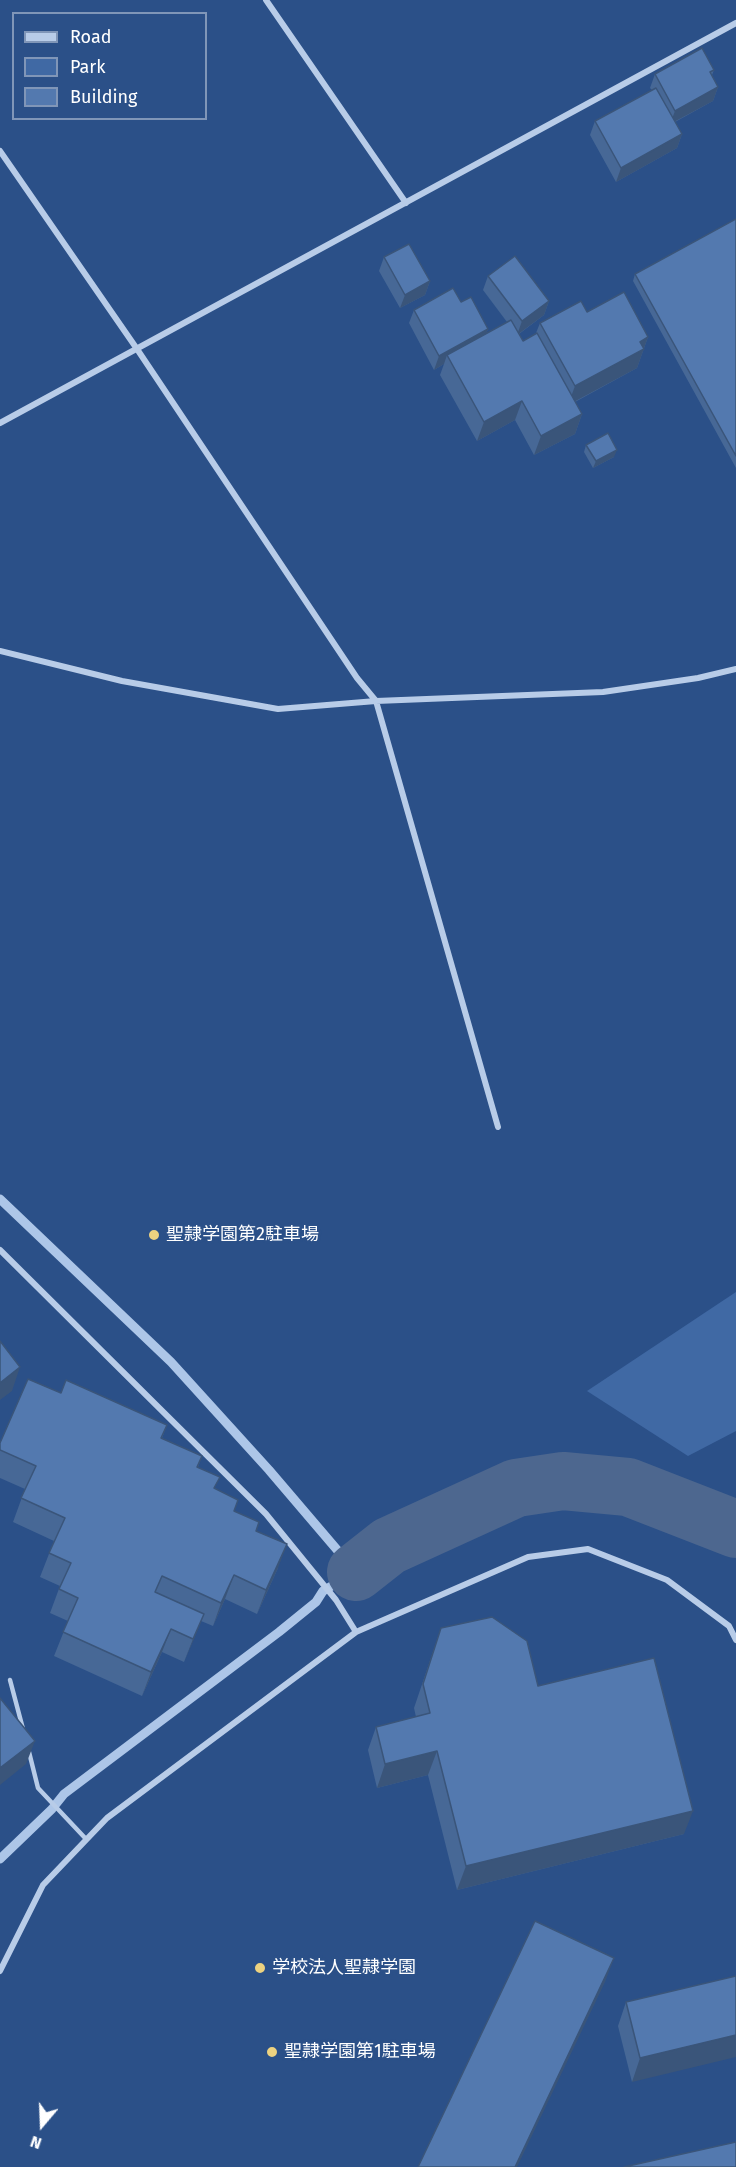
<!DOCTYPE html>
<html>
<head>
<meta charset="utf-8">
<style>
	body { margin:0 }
	#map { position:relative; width:736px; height:2167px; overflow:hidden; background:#2b5088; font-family:"Fira Sans",sans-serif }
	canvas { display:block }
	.legend { position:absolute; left:12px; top:12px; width:195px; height:108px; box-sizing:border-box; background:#2b5088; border:2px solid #8096b8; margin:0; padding:8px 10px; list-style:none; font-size:18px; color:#fff }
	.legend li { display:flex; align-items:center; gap:12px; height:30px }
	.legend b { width:30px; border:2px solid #8096b8 }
	.north { position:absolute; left:12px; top:2095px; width:60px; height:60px; -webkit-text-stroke:4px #2b5088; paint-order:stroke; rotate:199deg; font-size:16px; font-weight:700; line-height:24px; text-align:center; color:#fff }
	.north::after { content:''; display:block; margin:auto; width:21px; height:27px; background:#fff; clip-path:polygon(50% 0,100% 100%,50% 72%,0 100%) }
</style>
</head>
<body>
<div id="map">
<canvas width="736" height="2167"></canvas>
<ul class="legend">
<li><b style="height:8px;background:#b8cce8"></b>Road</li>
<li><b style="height:16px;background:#4069a4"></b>Park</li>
<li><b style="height:16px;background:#5379af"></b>Building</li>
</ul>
<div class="north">N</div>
</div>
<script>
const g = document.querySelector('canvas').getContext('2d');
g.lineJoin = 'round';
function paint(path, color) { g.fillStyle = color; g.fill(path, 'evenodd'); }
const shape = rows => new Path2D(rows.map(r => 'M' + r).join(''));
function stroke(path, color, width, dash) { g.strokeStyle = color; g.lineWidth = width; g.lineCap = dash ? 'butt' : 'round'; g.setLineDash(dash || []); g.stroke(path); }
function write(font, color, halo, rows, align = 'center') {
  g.font = font + ' "Fira Sans","Noto Sans JP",sans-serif'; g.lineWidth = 6; g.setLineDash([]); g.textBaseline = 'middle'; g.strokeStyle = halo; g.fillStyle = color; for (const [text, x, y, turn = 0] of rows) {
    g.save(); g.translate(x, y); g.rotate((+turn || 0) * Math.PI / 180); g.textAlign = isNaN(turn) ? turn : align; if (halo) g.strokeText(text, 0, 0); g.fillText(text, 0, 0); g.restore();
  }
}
const green = shape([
	[736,1292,736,1431,688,1456,587,1391]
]);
const stream = shape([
	[0,1199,171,1362,269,1470,356,1572,323,1591,316,1602,279,1632,64,1794,52,1809,0,1859]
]);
const river = shape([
	[356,1572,389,1546,516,1488,563,1481,628,1487,736,1529]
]);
const lane = shape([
	[10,1680,23,1729],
	[29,1752,38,1788,86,1839]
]);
const street = shape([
	[266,0,406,203],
	[0,151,137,349,357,678,376,701,498,1127],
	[0,423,736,23],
	[0,651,122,681,278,709,376,701,603,692,698,678,736,669],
	[0,1250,266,1514,336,1600,356,1632],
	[0,1971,43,1885,107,1818,356,1632,528,1557,588,1549,667,1580,729,1626,736,1640]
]);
const wall = shape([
	[714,70,712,75,718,87,713,101,675,122,682,134,677,148,616,182,590,135,595,121,652,90,650,88,655,74],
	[736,219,736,468,633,281,635,274],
	[384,257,430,281,425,295,400,308,379,271],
	[488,276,549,301,544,315,519,334,523,341,536,333,540,323,587,312,648,337,637,368,575,402,582,414,575,434,534,455,515,420,477,441,440,375,444,364,434,370,409,323,414,310,461,302,488,329,486,334,507,322,483,290],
	[586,445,614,457,593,468,584,452],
	[61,1393,167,1425,162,1438,202,1456,198,1467,215,1489,234,1511,259,1522,256,1531,278,1568,257,1614,225,1599,213,1626,201,1621,184,1662,162,1652,142,1696,54,1656,68,1621,50,1613,60,1586,40,1577,54,1541,13,1522,25,1489,0,1478,0,1443],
	[441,1628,538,1686,684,1834,457,1890,428,1775,377,1788,368,1750,376,1727,416,1717,414,1708],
	[736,1976,632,2082,618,2026,626,2002]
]);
const shadedWall = shape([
	[718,87,713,101,670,124,675,111],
	[682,134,677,148,616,182,621,168],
	[430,281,425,295,400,308,405,295],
	[549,301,544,315,517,335,522,321],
	[488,329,483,343,447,355,444,364,434,370,439,356],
	[648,337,637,368,568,405,575,386,640,342],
	[522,401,515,420,477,441,484,422],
	[582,414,575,434,534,455,541,436],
	[617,450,614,457,593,468,596,461],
	[20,1367,12,1391,0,1400,0,1383],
	[287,1544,278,1568,257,1614,266,1590],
	[234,1575,225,1599,213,1626,221,1603],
	[204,1614,195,1637,184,1662,193,1639],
	[171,1629,162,1652,142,1696,151,1672],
	[35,1741,26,1764,0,1785,0,1768],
	[437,1751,428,1775,377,1788,385,1764],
	[693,1811,684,1834,457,1890,466,1866],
	[614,1958,605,1982,517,2167,515,2167],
	[736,2035,736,2057,632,2082,640,2058]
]);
const building = shape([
	[702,48,714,70,710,72,718,87,675,111,655,74,702,48],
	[656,88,682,134,621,168,595,121,656,88],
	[736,219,736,456,635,274,736,219],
	[409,244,430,281,405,295,384,257,409,244],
	[515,256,549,301,522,321,488,276,515,256],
	[453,288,461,302,471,297,488,329,439,356,414,310,453,288],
	[624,292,648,337,640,342,644,349,575,386,540,323,581,301,587,312,624,292],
	[511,320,523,341,537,333,582,414,541,436,522,401,484,422,447,355,511,320],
	[608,433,617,450,596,461,586,445,608,433],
	[0,1341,20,1367,0,1383,0,1341],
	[28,1379,61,1393,66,1380,167,1425,161,1438,202,1456,197,1467,220,1477,214,1488,238,1500,234,1511,259,1522,256,1531,287,1544,266,1590,234,1575,221,1603,162,1576,155,1592,204,1614,193,1639,171,1629,151,1672,63,1632,78,1598,59,1589,71,1563,49,1553,65,1518,21,1498,36,1466,0,1450,0,1443,28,1379],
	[492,1617,527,1641,538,1686,654,1658,693,1811,466,1866,437,1751,385,1764,376,1727,430,1713,423,1684,441,1628,492,1617],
	[0,1698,35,1741,0,1768,0,1698],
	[535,1921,614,1958,515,2167,418,2167,535,1921],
	[736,1976,736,2035,640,2058,626,2002,736,1976],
	[736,2142,736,2167,624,2167,736,2142]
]);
const markers = [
	[154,1235,6,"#edd280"],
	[260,1968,6,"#edd280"],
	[272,2052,6,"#edd280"]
];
const poiNames = [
	["聖隷学園第2駐車場",166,1235],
	["学校法人聖隷学園",272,1968],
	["聖隷学園第1駐車場",284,2052]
];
paint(green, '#4069a4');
stroke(stream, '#adc6e8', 9);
stroke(river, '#4d678f', 58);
stroke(lane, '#b8cce8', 4.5);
stroke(street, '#b8cce8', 6);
paint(wall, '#476896');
paint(shadedWall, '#3a557a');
paint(building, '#5379af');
stroke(building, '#3a557a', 1.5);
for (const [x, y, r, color] of markers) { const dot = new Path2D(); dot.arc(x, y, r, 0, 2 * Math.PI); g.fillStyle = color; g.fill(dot); stroke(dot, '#2b5088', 2); }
write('18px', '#fff', '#2b5088', poiNames, 'left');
</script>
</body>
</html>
